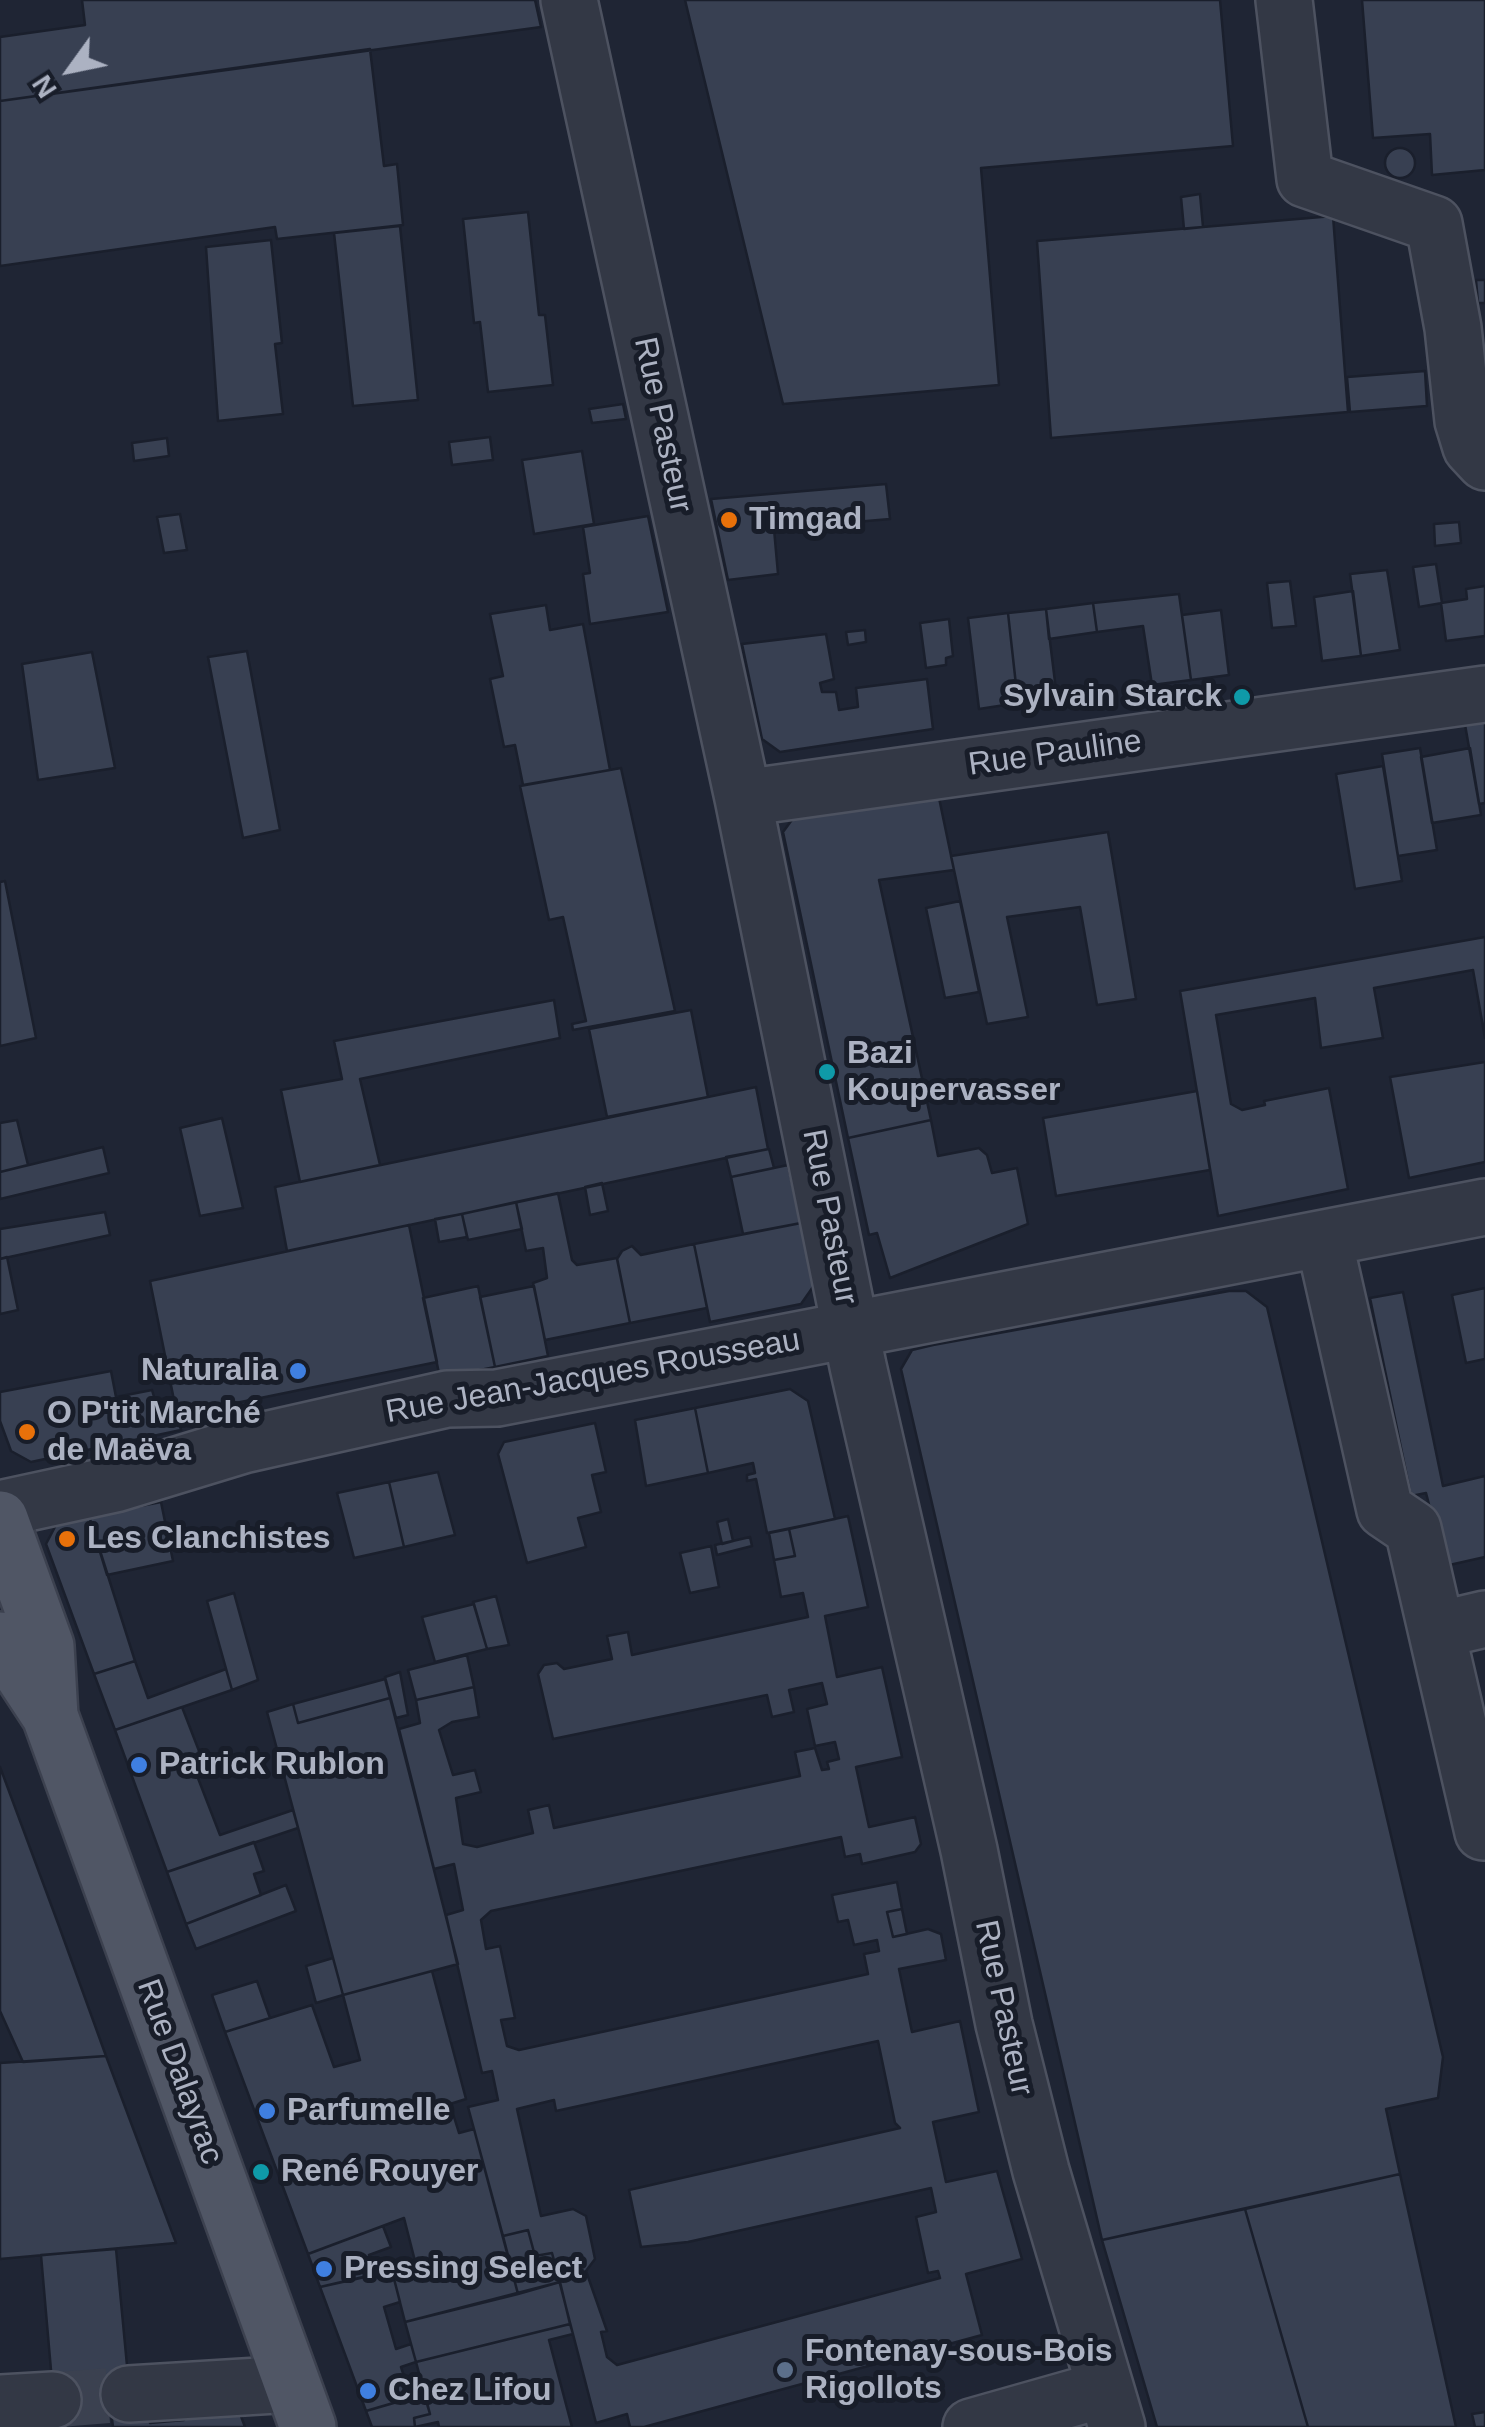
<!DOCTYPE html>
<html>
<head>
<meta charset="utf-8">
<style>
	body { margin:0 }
	#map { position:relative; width:1485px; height:2427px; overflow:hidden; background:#1f2534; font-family:Helvetica,sans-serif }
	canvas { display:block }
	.north { position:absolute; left:20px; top:20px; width:100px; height:100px; -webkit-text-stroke:8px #181d29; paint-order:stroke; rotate:237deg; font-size:28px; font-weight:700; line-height:40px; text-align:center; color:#acb2c2 }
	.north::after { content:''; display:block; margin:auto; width:35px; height:45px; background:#acb2c2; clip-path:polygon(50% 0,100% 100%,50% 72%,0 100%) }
</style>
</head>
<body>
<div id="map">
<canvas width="1485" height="2427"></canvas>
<div class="north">N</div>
</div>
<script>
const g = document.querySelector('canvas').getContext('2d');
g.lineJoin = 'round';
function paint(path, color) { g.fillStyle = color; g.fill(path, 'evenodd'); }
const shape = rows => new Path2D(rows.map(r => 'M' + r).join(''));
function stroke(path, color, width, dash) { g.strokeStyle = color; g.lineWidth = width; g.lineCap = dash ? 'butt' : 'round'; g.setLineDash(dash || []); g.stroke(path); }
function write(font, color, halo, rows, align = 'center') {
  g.font = font + ' Helvetica,sans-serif'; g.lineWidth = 10; g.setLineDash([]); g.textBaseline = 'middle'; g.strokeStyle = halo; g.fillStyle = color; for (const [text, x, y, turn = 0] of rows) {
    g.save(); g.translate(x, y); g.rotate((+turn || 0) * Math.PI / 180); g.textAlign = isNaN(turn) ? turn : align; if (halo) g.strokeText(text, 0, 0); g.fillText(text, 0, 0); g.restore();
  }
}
const building = shape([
	[82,0,535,0,541,27,0,101,0,37,85,25,82,0],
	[685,0,1220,0,1233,146,981,168,999,385,783,404,685,0],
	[1362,0,1485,0,1485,170,1432,175,1430,134,1373,138,1362,0],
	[370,49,384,166,397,164,403,225,277,239,275,227,0,266,0,101,370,49],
	'1385 163a15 15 0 1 1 30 0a15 15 0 1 1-30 0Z',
	[1200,194,1203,227,1184,229,1181,197,1200,194],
	[528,212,539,315,545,315,553,385,488,392,480,322,474,323,463,219,528,212],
	[1333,216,1348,412,1051,438,1037,241,1333,216],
	[400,226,418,400,353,406,334,233,400,226],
	[271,240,282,343,275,344,283,414,218,421,206,247,271,240],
	[1476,280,1485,280,1485,303,1478,303,1476,280],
	[1425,371,1427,406,1350,412,1347,377,1425,371],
	[623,404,626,419,592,423,589,409,623,404],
	[490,437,493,460,452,465,449,442,490,437],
	[167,438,169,456,134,461,132,443,167,438],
	[582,451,594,524,534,534,522,460,582,451],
	[886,484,890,519,774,529,778,574,728,580,711,499,886,484],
	[180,514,187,550,164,553,157,517,180,514],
	[648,516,668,612,590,624,583,574,590,573,583,527,648,516],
	[1459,522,1461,543,1435,546,1434,524,1459,522],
	[1436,564,1442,603,1419,607,1413,567,1436,564],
	[1387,570,1400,650,1361,656,1350,574,1387,570],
	[1290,581,1296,626,1272,628,1267,583,1290,581],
	[1485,586,1485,636,1446,641,1441,603,1467,599,1466,589,1485,586],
	[1353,591,1361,656,1322,661,1314,597,1353,591],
	[1179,594,1191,680,1152,685,1143,626,1097,632,1093,603,1179,594],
	[1093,603,1097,632,1049,639,1046,609,1093,603],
	[546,605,550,630,583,624,610,770,523,785,515,745,504,747,490,679,503,676,490,614,546,605],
	[1046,609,1057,698,1018,703,1008,613,1046,609],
	[1221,610,1229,675,1191,680,1182,615,1221,610],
	[1008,613,1018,703,979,709,968,618,1008,613],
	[949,619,953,656,946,658,946,665,926,668,920,623,949,619],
	[865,630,866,642,848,645,846,632,865,630],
	[826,634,834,679,820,683,822,692,836,692,839,710,858,707,856,688,927,679,933,729,780,752,762,739,742,644,826,634],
	[247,651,280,830,243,838,208,657,247,651],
	[92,652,115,768,38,780,22,664,92,652],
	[1485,716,1485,803,1479,804,1464,719,1485,716],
	[1420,748,1437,850,1398,856,1382,754,1420,748],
	[1470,748,1481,815,1432,823,1421,757,1470,748],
	[1383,766,1402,881,1355,889,1336,774,1383,766],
	[621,768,675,1011,573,1030,572,1024,586,1021,563,917,549,920,520,786,621,768],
	[938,793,954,870,879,880,931,1120,848,1138,783,832,797,813,938,793],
	[1108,832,1136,999,1097,1005,1080,907,1007,917,1028,1017,987,1024,951,856,1108,832],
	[5,881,36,1038,0,1046,0,882,5,881],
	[960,901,979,992,945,998,926,908,960,901],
	[1485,937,1485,1038,1473,970,1374,988,1383,1038,1321,1048,1315,998,1216,1015,1231,1104,1242,1110,1265,1105,1264,1101,1329,1088,1348,1189,1218,1216,1180,991,1485,937],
	[554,1000,560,1038,360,1079,380,1165,300,1182,281,1090,342,1079,334,1041,554,1000],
	[691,1010,708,1097,607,1117,589,1029,691,1010],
	[1485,1062,1485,1162,1409,1178,1390,1077,1485,1062],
	[756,1087,768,1149,287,1251,275,1187,756,1087],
	[1197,1091,1210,1170,1056,1196,1043,1118,1197,1091],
	[222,1118,243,1208,200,1216,180,1128,222,1118],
	[17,1120,28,1165,0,1172,0,1123,17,1120],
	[931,1120,938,1156,979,1148,987,1155,992,1173,1017,1168,1028,1224,890,1278,877,1233,869,1235,848,1138,931,1120],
	[103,1147,109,1173,0,1199,0,1172,103,1147],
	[769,1149,774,1168,731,1177,726,1157,769,1149],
	[788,1165,801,1223,743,1234,731,1177,788,1165],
	[602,1183,608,1211,590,1215,585,1187,602,1183],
	[558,1193,572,1260,577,1265,617,1258,630,1323,545,1340,533,1283,547,1278,543,1248,526,1251,516,1202,558,1193],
	[516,1202,522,1229,468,1240,462,1214,516,1202],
	[105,1212,110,1235,0,1259,0,1229,105,1212],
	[462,1214,467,1237,439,1242,435,1219,462,1214],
	[801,1223,815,1284,801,1304,710,1322,694,1244,801,1223],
	[409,1225,437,1362,177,1415,150,1281,409,1225],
	[694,1244,707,1308,630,1323,617,1259,622,1251,632,1246,641,1255,694,1244],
	[7,1257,18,1310,0,1314,0,1259,7,1257],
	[478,1286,495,1367,440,1378,423,1298,478,1286],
	[534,1286,548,1356,495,1367,480,1297,534,1286],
	[1485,1288,1485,1359,1466,1363,1452,1295,1485,1288],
	[1229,1291,1246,1291,1267,1307,1443,2057,1438,2098,1386,2109,1400,2174,1102,2240,901,1369,912,1350,933,1345,1229,1291],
	[1403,1292,1443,1486,1485,1476,1485,1557,1445,1566,1426,1493,1411,1496,1370,1298,1403,1292],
	[111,1371,116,1397,152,1390,155,1400,173,1397,181,1430,31,1462,11,1451,0,1421,0,1392,111,1371],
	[790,1389,808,1401,835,1519,767,1533,756,1479,747,1481,747,1475,755,1473,753,1463,708,1473,695,1408,790,1389],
	[695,1408,708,1473,646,1486,635,1420,695,1408],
	[595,1423,606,1472,592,1475,601,1512,578,1518,586,1547,527,1563,498,1454,504,1442,595,1423],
	[438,1472,455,1535,404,1547,389,1482,438,1472],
	[389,1482,404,1547,354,1558,337,1493,389,1482],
	[161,1502,173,1561,107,1575,89,1516,161,1502],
	[89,1516,135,1661,94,1674,46,1544,57,1523,89,1516],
	[848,1516,868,1607,825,1616,837,1677,882,1667,902,1757,856,1767,869,1827,915,1817,921,1844,915,1852,862,1864,860,1854,845,1857,841,1837,491,1911,481,1920,486,1949,500,1946,515,2018,501,2020,507,2046,519,2050,868,1974,864,1954,879,1951,877,1940,854,1945,848,1920,838,1922,832,1895,897,1882,902,1909,887,1912,893,1937,928,1929,941,1934,946,1960,899,1969,912,2032,960,2021,979,2112,933,2122,946,2182,997,2171,1022,2259,966,2274,982,2335,644,2427,630,2427,627,2414,596,2423,552,2253,535,2256,528,2230,503,2236,468,2107,498,2100,492,2071,482,2073,446,1915,463,1910,454,1864,434,1869,399,1729,420,1723,416,1700,474,1687,479,1717,452,1722,439,1730,453,1775,475,1770,481,1792,456,1798,463,1844,477,1847,533,1833,528,1810,549,1805,554,1828,800,1776,795,1752,815,1748,822,1770,829,1769,827,1762,839,1759,835,1742,815,1746,807,1709,827,1704,822,1683,789,1690,794,1712,772,1717,767,1695,553,1739,538,1674,544,1665,557,1663,564,1669,612,1659,607,1636,628,1632,632,1655,808,1617,803,1593,781,1597,774,1560,795,1556,789,1529,848,1516],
	[878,2041,895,2123,900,2128,629,2190,641,2247,688,2242,931,2188,936,2212,916,2217,928,2273,938,2271,940,2278,617,2365,607,2357,601,2332,607,2331,586,2271,595,2259,586,2216,573,2209,541,2216,517,2109,554,2100,556,2111,878,2041],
	[728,1519,733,1541,722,1544,717,1522,728,1519],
	[789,1529,795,1556,774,1560,769,1533,789,1529],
	[750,1537,752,1546,717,1555,715,1545,750,1537],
	[711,1546,719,1587,690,1593,680,1553,711,1546],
	[234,1593,258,1680,232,1690,207,1601,234,1593],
	[496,1596,509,1645,487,1649,473,1602,496,1596],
	[474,1604,487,1649,435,1662,422,1617,474,1604],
	[467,1655,474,1687,416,1700,408,1670,467,1655],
	[135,1661,148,1698,226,1669,232,1690,115,1730,94,1674,135,1661],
	[400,1672,408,1715,396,1718,385,1677,400,1672],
	[385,1679,390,1698,298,1723,293,1704,385,1679],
	[390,1698,458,1964,343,1995,267,1712,293,1704,298,1723,390,1698],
	[182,1707,206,1769,196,1773,220,1835,293,1810,298,1828,167,1872,115,1730,182,1707],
	[0,1767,59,1926,106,2056,23,2062,0,2011,0,1767],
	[254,1842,264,1871,254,1874,261,1895,186,1924,167,1872,254,1842],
	[286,1885,296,1911,196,1949,186,1924,286,1885],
	[902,1909,907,1934,893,1937,887,1912,902,1909],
	[333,1958,343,1995,316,2003,306,1966,333,1958],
	[432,1971,466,2099,450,2104,459,2133,474,2129,518,2294,405,2322,392,2271,416,2265,404,2218,308,2254,225,2032,312,2005,334,2067,360,2060,343,1995,432,1971],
	[257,1981,270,2018,225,2032,212,1995,257,1981],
	[106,2056,176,2243,0,2259,0,2063,106,2056],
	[1400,2174,1456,2427,1308,2427,1245,2209,1400,2174],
	[1245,2209,1308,2427,1157,2427,1102,2240,1245,2209],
	[383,2226,391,2247,369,2255,376,2274,320,2287,308,2254,383,2226],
	[528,2230,535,2256,552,2253,560,2282,518,2294,503,2236,528,2230],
	[116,2249,131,2408,55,2416,41,2255,116,2249],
	[392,2271,400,2302,384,2307,396,2349,411,2344,416,2362,401,2367,411,2398,366,2411,320,2287,392,2271],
	[560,2282,570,2324,416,2362,405,2322,560,2282],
	[570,2324,573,2334,549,2340,572,2427,439,2427,438,2422,415,2427,414,2418,430,2414,416,2362,570,2324],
	[424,2394,430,2414,414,2418,415,2427,372,2427,366,2411,424,2394],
	[235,2400,245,2427,113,2427,111,2411,149,2407,150,2423,184,2420,183,2404,235,2400],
	[1485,2412,1485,2427,1475,2427,1472,2414,1485,2412]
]);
const minorTunnel = shape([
	[53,2400,129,2394]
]);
const minor = shape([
	[569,0,743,798,858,1366,969,1850,1004,2024,1041,2171,1117,2427],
	[1284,0,1305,179,1434,224,1453,328,1463,421,1471,447,1485,462],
	[743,798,1485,694],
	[1324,1240,1385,1510,1413,1529,1483,1832],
	[0,1509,115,1484,243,1445,447,1399,497,1398,1485,1207],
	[1438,1630,1485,1619],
	[129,2394,292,2384],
	[0,2403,53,2400],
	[971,2427,1105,2389]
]);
const major = shape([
	[0,1519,46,1646,50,1716],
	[0,1640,50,1716,308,2427]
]);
const markers = [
	[729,520,10,"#e8710a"],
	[1242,697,10,"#0f9aa8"],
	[827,1072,10,"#0f9aa8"],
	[298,1371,10,"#3f7fe0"],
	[27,1432,10,"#e8710a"],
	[67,1539,10,"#e8710a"],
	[139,1765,10,"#3f7fe0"],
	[267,2111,10,"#3f7fe0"],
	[261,2172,10,"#0f9aa8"],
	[324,2269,10,"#3f7fe0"],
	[785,2370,10,"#5c6f8a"],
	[368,2391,10,"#3f7fe0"]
];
const streetNames = [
	["Rue Pasteur",662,425,78],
	["Rue Pauline",1055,754,-8],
	["Rue Pasteur",829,1217,79],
	["Rue Jean-Jacques Rousseau",593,1377,-10],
	["Rue Pasteur",1003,2008,78],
	["Rue Dalayrac",179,2072,70]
];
const poiNames = [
	["Timgad",749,520],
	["Sylvain Starck",1222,697,"right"],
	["Bazi",847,1054],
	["Koupervasser",847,1091],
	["Naturalia",278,1371,"right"],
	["O P'tit Marché",47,1414],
	["de Maëva",47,1451],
	["Les Clanchistes",87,1539],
	["Patrick Rublon",159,1765],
	["Parfumelle",287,2111],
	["René Rouyer",281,2172],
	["Pressing Select",344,2269],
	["Fontenay-sous-Bois",805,2352],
	["Rigollots",805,2389],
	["Chez Lifou",388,2391]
];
paint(building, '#384052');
stroke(building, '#1a1f2c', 2.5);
stroke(minorTunnel, '#3b4150', 55, [55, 28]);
stroke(minor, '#4d5260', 60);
stroke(major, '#3c414f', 60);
stroke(minor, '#333845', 55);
stroke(major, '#505665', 55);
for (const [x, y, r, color] of markers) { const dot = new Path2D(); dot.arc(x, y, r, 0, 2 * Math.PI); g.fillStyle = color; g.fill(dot); stroke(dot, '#181d29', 4); }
write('32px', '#acb2c2', '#181d29', streetNames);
write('bold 32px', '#acb2c2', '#181d29', poiNames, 'left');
</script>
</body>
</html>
